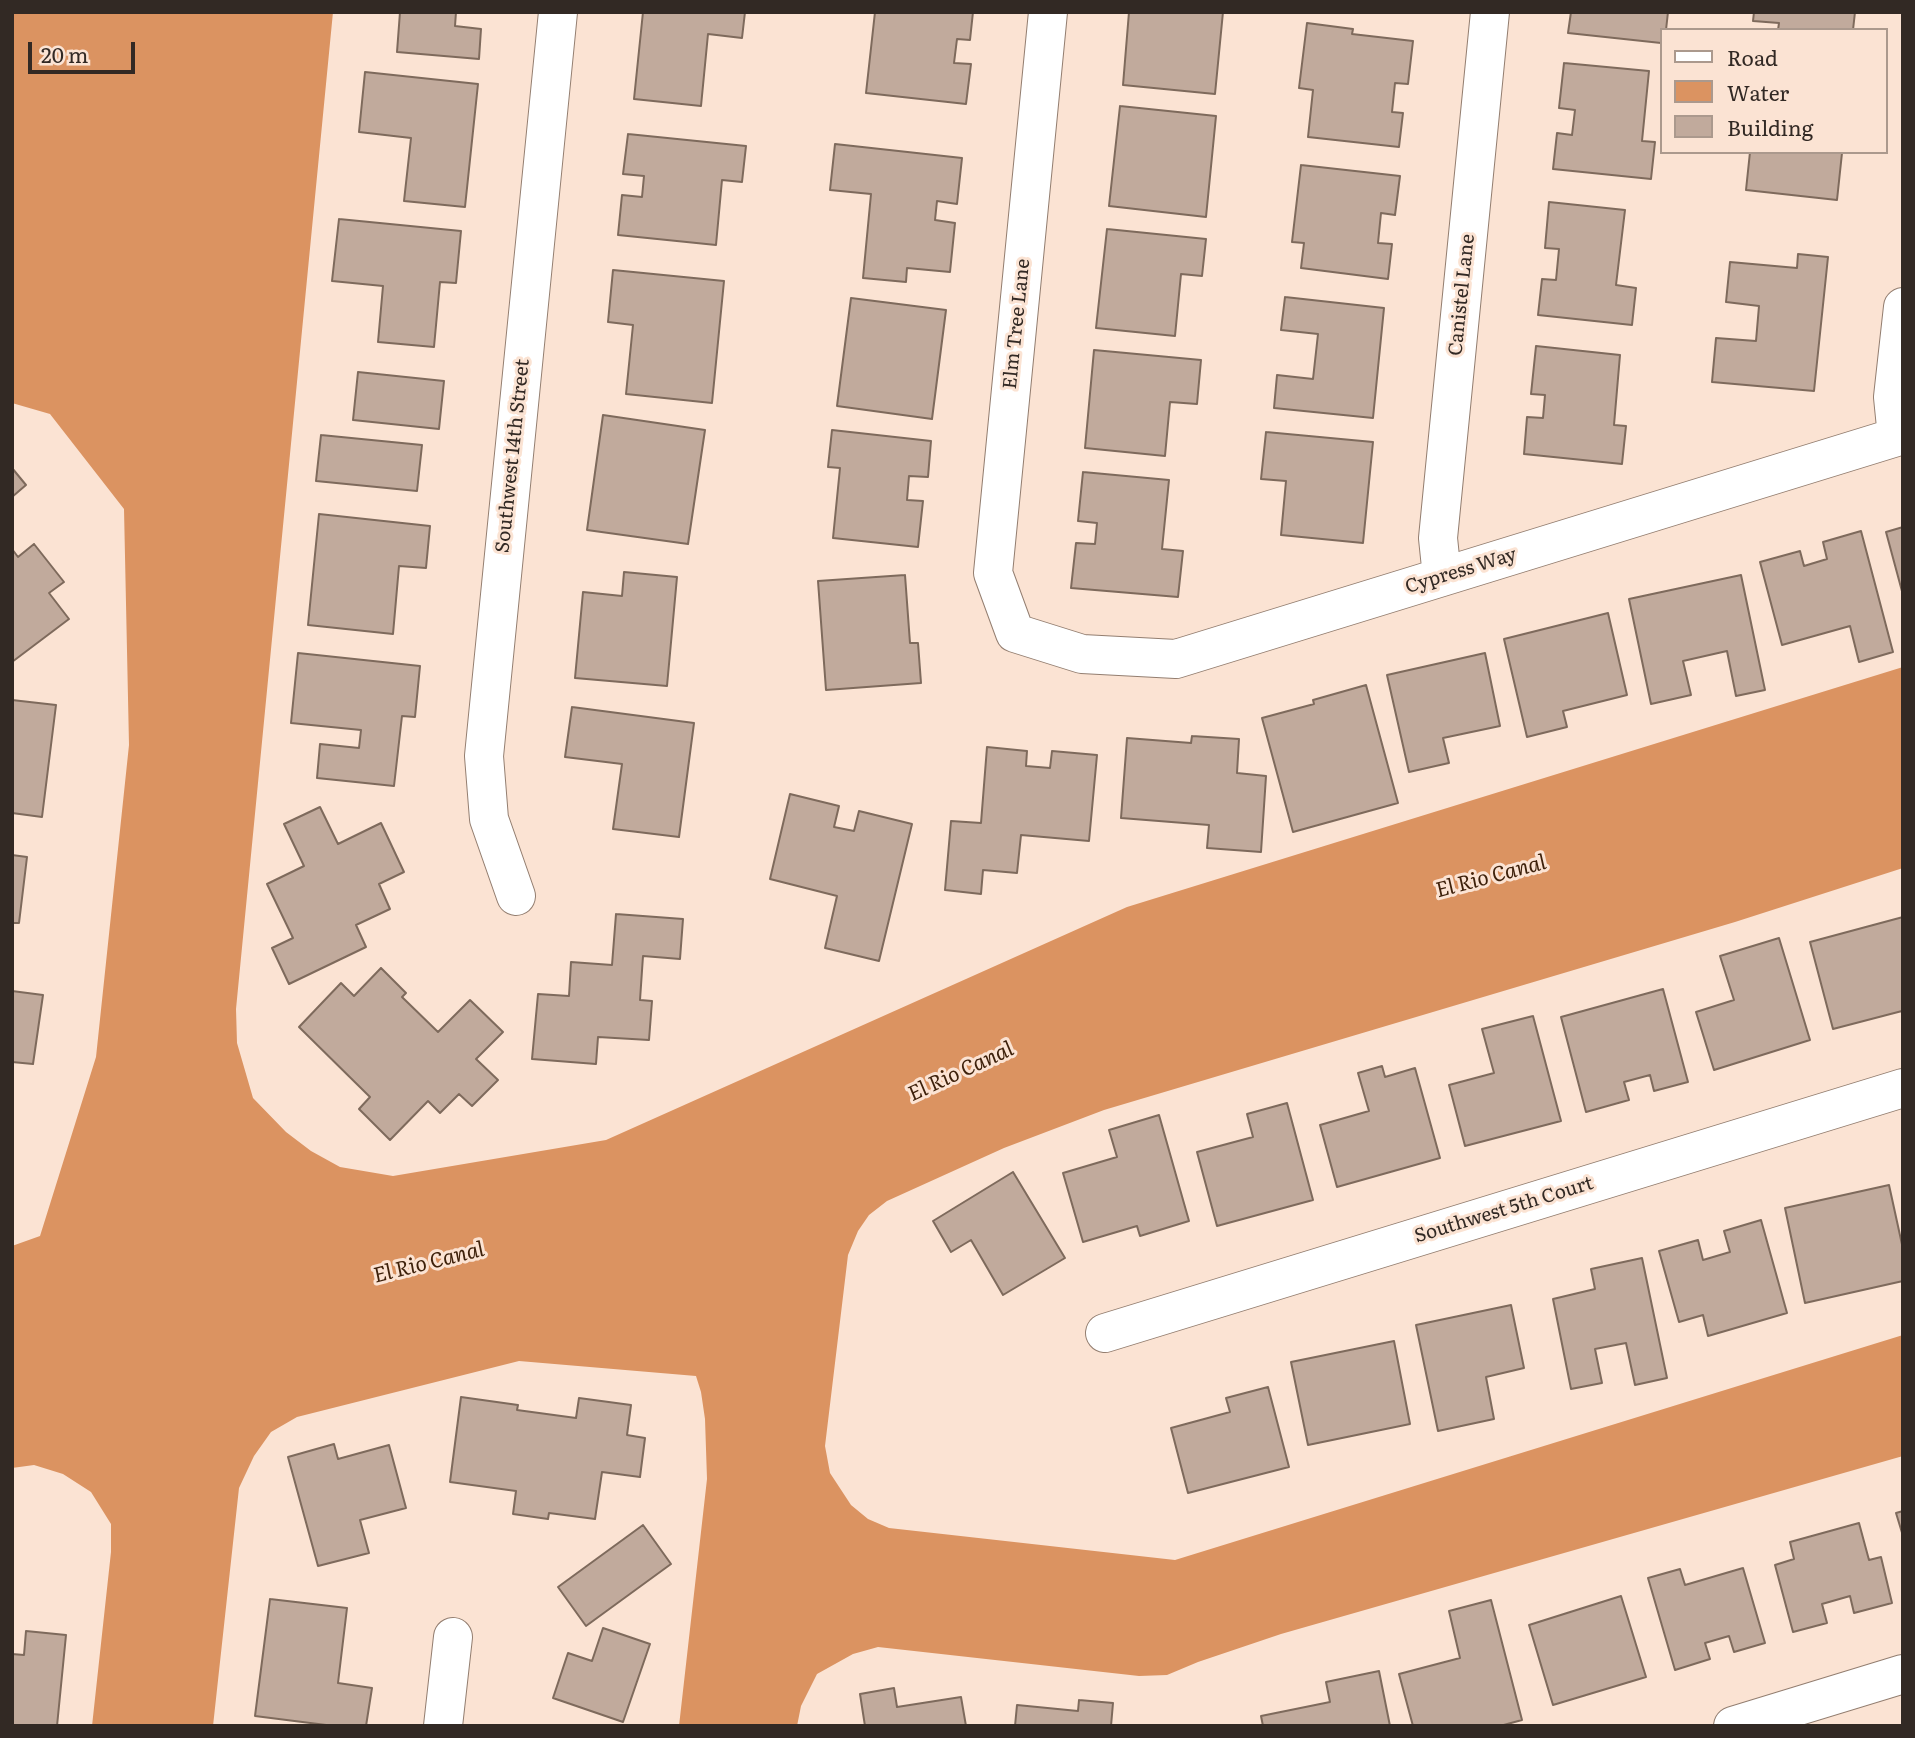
<!DOCTYPE html>
<html>
<head>
<meta charset="utf-8">
<style>
	body { margin:0 }
	#map { position:relative; width:1915px; height:1738px; overflow:hidden; background:#fbe3d3; font-family:Literata,serif }
	canvas { display:block }
	.frame { position:absolute; inset:0; border:14px solid #322924; pointer-events:none }
	.legend { position:absolute; left:1660px; top:28px; width:228px; height:126px; box-sizing:border-box; background:#fbe3d3; border:2px solid #ab998d; margin:0; padding:9px 12px; list-style:none; font-size:21px; color:#322924 }
	.legend li { display:flex; align-items:center; gap:14px; height:35px }
	.legend b { width:35px; border:2px solid #ab998d }
	.scale { position:absolute; left:28px; top:42px; width:107px; height:32px; box-sizing:border-box; border:4px solid #322924; border-top:0; padding-left:9px; font-size:21px; line-height:24px; white-space:nowrap; color:#322924; -webkit-text-stroke:5px #fbe3d3; paint-order:stroke }
</style>
</head>
<body>
<div id="map">
<canvas width="1915" height="1738"></canvas>
<div class="frame"></div>
<ul class="legend">
<li><b style="height:9px;background:#fff"></b>Road</li>
<li><b style="height:19px;background:#db9361"></b>Water</li>
<li><b style="height:19px;background:#c1aa9c"></b>Building</li>
</ul>
<div class="scale">20 m</div>
</div>
<script>
const g = document.querySelector('canvas').getContext('2d');
g.lineJoin = 'round';
function paint(path, color) { g.fillStyle = color; g.fill(path, 'evenodd'); }
const shape = rows => new Path2D(rows.map(r => 'M' + r).join(''));
function stroke(path, color, width, dash) { g.strokeStyle = color; g.lineWidth = width; g.lineCap = dash ? 'butt' : 'round'; g.setLineDash(dash || []); g.stroke(path); }
function write(font, color, halo, rows, align = 'center') {
  g.font = font + ' Literata,serif'; g.lineWidth = 6; g.setLineDash([]); g.textBaseline = 'middle'; g.strokeStyle = halo; g.fillStyle = color; for (const [text, x, y, turn = 0] of rows) {
    g.save(); g.translate(x, y); g.rotate((+turn || 0) * Math.PI / 180); g.textAlign = isNaN(turn) ? turn : align; if (halo) g.strokeText(text, 0, 0); g.fillText(text, 0, 0); g.restore();
  }
}
const water = shape([
	[12,12,333,12,236,1009,237,1043,253,1098,286,1132,311,1151,340,1167,393,1176,606,1140,1127,907,1903,667,1903,868,1735,922,1104,1110,1004,1148,887,1201,869,1215,858,1231,848,1255,825,1446,830,1473,851,1505,868,1519,889,1528,1175,1560,1903,1335,1903,1456,1281,1634,1198,1662,1167,1675,1139,1676,878,1647,853,1654,817,1674,801,1706,797,1726,679,1726,707,1479,705,1419,701,1392,696,1376,519,1361,297,1417,271,1432,254,1456,239,1488,213,1726,92,1726,111,1552,111,1524,91,1492,63,1474,34,1465,12,1468,12,1246,40,1236,96,1057,129,745,124,509,50,414,12,403]
]);
const building = shape([
	[400,12,456,12,455,26,481,29,479,59,397,52,400,12],
	[643,12,745,12,742,38,708,34,701,106,634,99,643,12],
	[875,12,973,12,970,40,957,39,954,63,971,64,966,104,866,93,875,12],
	[1129,12,1223,12,1215,94,1123,85,1129,12],
	[1571,12,1668,12,1666,30,1661,30,1661,43,1568,33,1571,12],
	[1754,12,1855,12,1853,30,1778,30,1779,23,1753,21,1754,12],
	[1307,23,1353,29,1352,34,1413,41,1408,84,1395,83,1392,112,1403,113,1399,147,1308,137,1313,90,1299,88,1307,23],
	[1564,63,1649,71,1642,141,1655,142,1651,179,1553,169,1557,133,1572,135,1575,110,1559,108,1564,63],
	[365,72,478,84,465,207,404,201,411,138,359,132,365,72],
	[1120,106,1216,116,1206,217,1109,206,1120,106],
	[628,134,746,146,742,182,722,180,716,245,618,235,622,195,642,197,644,176,623,174,628,134],
	[835,144,962,158,957,204,937,201,935,220,955,223,950,272,907,268,906,282,863,278,871,194,830,190,835,144],
	[1750,152,1842,153,1837,200,1746,190,1750,152],
	[1301,165,1400,176,1395,215,1381,213,1378,243,1392,244,1388,279,1301,268,1304,243,1292,242,1301,165],
	[1549,202,1625,210,1616,285,1636,288,1632,325,1538,315,1542,279,1556,280,1559,249,1545,248,1549,202],
	[339,219,461,231,456,283,440,282,434,347,378,342,383,286,332,281,339,219],
	[1107,229,1206,239,1202,276,1181,274,1175,336,1096,328,1107,229],
	[1798,254,1828,257,1814,391,1712,382,1716,338,1756,341,1759,306,1726,302,1730,262,1797,268,1798,254],
	[613,270,724,281,712,403,626,394,633,325,608,322,613,270],
	[1285,297,1384,308,1373,418,1274,408,1277,375,1313,379,1318,334,1281,330,1285,297],
	[851,298,946,310,932,419,837,406,851,298],
	[1536,346,1620,355,1614,425,1626,426,1622,464,1524,454,1527,417,1543,418,1545,395,1531,394,1536,346],
	[1094,350,1201,360,1197,404,1170,402,1165,456,1085,448,1094,350],
	[358,372,444,381,439,429,353,420,358,372],
	[603,415,705,430,688,544,587,530,603,415],
	[832,430,931,441,928,477,909,476,907,500,923,501,918,547,833,538,840,468,828,467,832,430],
	[1266,432,1373,442,1363,543,1281,535,1286,481,1261,479,1266,432],
	[321,435,422,445,417,491,316,481,321,435],
	[12,468,26,485,12,497,12,468],
	[1083,472,1169,480,1162,549,1183,551,1178,597,1071,588,1076,543,1095,544,1097,523,1078,521,1083,472],
	[319,514,430,526,426,568,399,566,393,634,308,625,319,514],
	[1903,527,1903,595,1886,532,1903,527],
	[1861,531,1893,652,1859,662,1850,626,1782,645,1760,562,1800,551,1804,566,1827,559,1823,542,1861,531],
	[34,544,64,582,49,593,69,619,12,662,12,549,18,557,34,544],
	[624,572,677,577,667,686,575,678,583,592,622,596,624,572],
	[905,575,910,643,918,643,921,683,826,690,818,581,905,575],
	[1741,575,1765,690,1736,696,1727,651,1683,661,1691,695,1651,704,1629,599,1741,575],
	[1608,613,1627,695,1563,711,1567,727,1527,737,1504,639,1608,613],
	[298,653,420,666,415,717,402,716,394,786,317,778,320,744,359,748,361,730,291,723,298,653],
	[1485,653,1500,726,1443,738,1449,763,1409,772,1387,675,1485,653],
	[1366,685,1398,803,1293,832,1262,718,1314,704,1313,700,1366,685],
	[12,700,56,705,42,817,12,813,12,700],
	[572,707,694,723,679,837,613,829,622,764,565,757,572,707],
	[1192,736,1239,739,1237,773,1266,776,1261,852,1207,848,1209,825,1121,818,1127,738,1191,743,1192,736],
	[987,747,1027,751,1026,766,1050,768,1052,751,1097,755,1089,841,1021,835,1017,873,983,870,981,894,945,890,951,821,981,823,987,747],
	[790,794,839,806,834,827,854,831,859,811,912,824,879,961,825,948,837,896,770,879,790,794],
	[320,807,338,844,381,823,404,872,379,884,390,909,356,925,366,947,289,984,272,948,293,938,267,884,304,866,284,824,320,807],
	[12,855,27,857,19,923,12,923,12,855],
	[616,914,683,919,680,959,643,956,640,1000,652,1001,649,1040,598,1037,596,1064,532,1059,538,994,569,996,571,962,612,965,616,914],
	[1903,917,1903,1015,1902,1011,1833,1029,1810,942,1903,917],
	[1779,938,1810,1040,1714,1070,1696,1012,1734,1000,1720,956,1779,938],
	[381,968,406,993,402,997,438,1032,470,1000,503,1032,476,1059,498,1080,472,1106,459,1094,440,1113,428,1101,390,1140,359,1109,370,1097,299,1027,341,983,354,996,381,968],
	[1663,989,1688,1082,1654,1091,1650,1075,1624,1082,1629,1100,1586,1112,1561,1017,1663,989],
	[12,991,43,995,33,1064,12,1062,12,991],
	[1533,1016,1561,1121,1465,1146,1449,1085,1494,1073,1482,1029,1533,1016],
	[1382,1066,1385,1077,1415,1068,1440,1158,1337,1187,1320,1125,1369,1111,1358,1073,1382,1066],
	[1287,1103,1313,1200,1217,1226,1197,1152,1253,1137,1247,1114,1287,1103],
	[1159,1115,1189,1221,1140,1236,1137,1226,1083,1242,1063,1173,1117,1157,1109,1130,1159,1115],
	[1013,1172,1065,1258,1003,1295,971,1240,951,1252,933,1221,1013,1172],
	[1889,1185,1903,1249,1903,1281,1805,1303,1785,1208,1889,1185],
	[1761,1220,1787,1313,1708,1336,1703,1315,1679,1322,1659,1251,1698,1240,1703,1260,1730,1252,1724,1231,1761,1220],
	[1642,1258,1667,1378,1635,1385,1626,1343,1595,1349,1602,1383,1571,1389,1553,1299,1595,1289,1591,1269,1642,1258],
	[1511,1305,1524,1368,1486,1377,1494,1419,1438,1431,1416,1325,1511,1305],
	[1394,1341,1410,1424,1308,1445,1291,1362,1394,1341],
	[1268,1387,1289,1467,1188,1493,1171,1428,1230,1412,1226,1398,1268,1387],
	[461,1397,518,1405,517,1410,576,1418,579,1398,631,1405,627,1435,645,1438,640,1477,602,1472,595,1519,549,1513,548,1519,513,1514,516,1491,450,1482,461,1397],
	[334,1444,338,1459,389,1445,406,1508,360,1520,369,1553,318,1566,288,1457,334,1444],
	[1903,1511,1903,1536,1896,1513,1903,1511],
	[1859,1523,1869,1560,1881,1557,1892,1603,1854,1613,1850,1596,1822,1604,1827,1623,1793,1632,1775,1565,1794,1559,1790,1542,1859,1523],
	[643,1525,671,1564,586,1626,558,1587,643,1525],
	[1743,1568,1765,1643,1734,1652,1729,1636,1705,1643,1710,1659,1675,1670,1648,1578,1680,1569,1685,1585,1743,1568],
	[1621,1596,1646,1677,1553,1705,1529,1625,1621,1596],
	[270,1599,347,1608,338,1683,372,1688,366,1726,334,1726,255,1716,270,1599],
	[1491,1600,1522,1720,1500,1726,1413,1726,1399,1674,1460,1658,1449,1611,1491,1600],
	[603,1628,650,1644,623,1722,553,1698,568,1653,592,1661,603,1628],
	[26,1631,66,1635,57,1726,12,1726,12,1654,24,1655,26,1631],
	[1379,1671,1390,1726,1263,1726,1261,1716,1330,1702,1326,1682,1379,1671],
	[894,1688,897,1707,961,1697,966,1726,865,1726,860,1694,894,1688],
	[1079,1700,1113,1703,1111,1726,1015,1726,1017,1705,1078,1711,1079,1700]
]);
const minor = shape([
	[1048,12,993,573,1015,633,1082,654,1176,659,1903,435],
	[1897,437,1893,397,1903,307],
	[1442,577,1438,538,1490,12],
	[516,896,489,819,484,756,558,12],
	[1105,1333,1903,1088],
	[443,1726,453,1637],
	[1733,1726,1903,1674]
]);
const streetNames = [
	["Canistel Lane",1462,295,-84],
	["Elm Tree Lane",1017,324,-84],
	["Southwest 14th Street",513,456,-84],
	["Cypress Way",1461,571,-17],
	["Southwest 5th Court",1504,1210,-17]
];
const waterNames = [
	["El Rio Canal",1491,877,-15],
	["El Rio Canal",961,1072,-25],
	["El Rio Canal",429,1263,-14]
];
paint(water, '#db9361');
paint(building, '#c1aa9c');
stroke(building, '#7e6a5c', 2);
stroke(minor, '#937e70', 40);
stroke(minor, '#fff', 38);
write('19px', '#322924', '#fbe3d3', streetNames);
write('italic 21px', '#3e210b', '#fbe3d3', waterNames);
</script>
</body>
</html>
